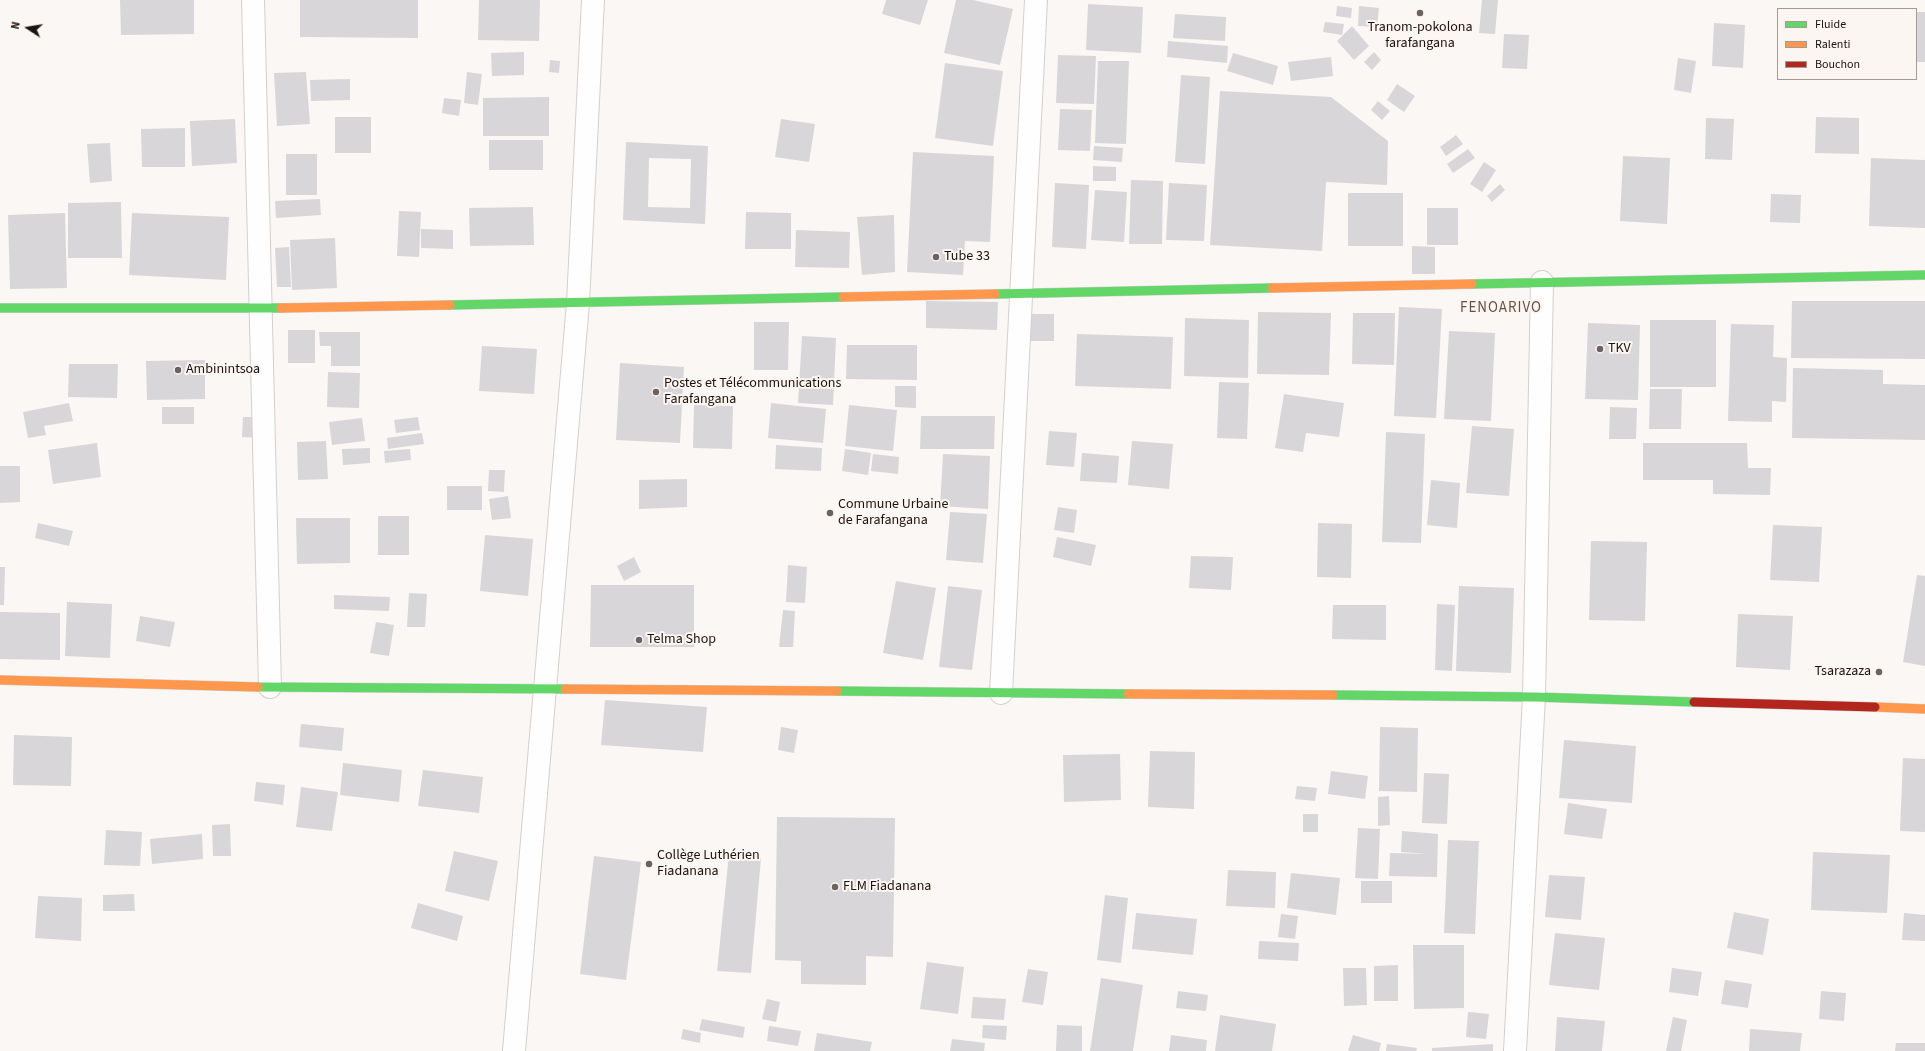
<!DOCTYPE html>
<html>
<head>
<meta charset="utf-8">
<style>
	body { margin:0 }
	#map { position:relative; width:1925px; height:1051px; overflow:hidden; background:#faf7f5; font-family:"Source Sans 3",sans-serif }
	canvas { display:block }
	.legend { position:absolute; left:1777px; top:8px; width:140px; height:72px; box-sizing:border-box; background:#fcf6f3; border:1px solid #a39b98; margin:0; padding:5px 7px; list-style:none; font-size:12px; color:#1d130f }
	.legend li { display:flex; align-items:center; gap:8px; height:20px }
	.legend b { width:20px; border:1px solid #a39b98 }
	.north { position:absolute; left:8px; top:8px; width:40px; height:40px; -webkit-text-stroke:3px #fcf6f3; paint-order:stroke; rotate:282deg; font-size:11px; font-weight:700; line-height:16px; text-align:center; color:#1d130f }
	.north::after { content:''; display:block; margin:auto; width:14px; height:18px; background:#1d130f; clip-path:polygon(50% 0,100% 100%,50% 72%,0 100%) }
</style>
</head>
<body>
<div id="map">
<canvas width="1925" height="1051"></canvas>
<ul class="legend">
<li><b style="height:5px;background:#63d668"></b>Fluide</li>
<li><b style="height:5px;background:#ff974d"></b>Ralenti</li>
<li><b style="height:5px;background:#b3261e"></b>Bouchon</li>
</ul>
<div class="north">N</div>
</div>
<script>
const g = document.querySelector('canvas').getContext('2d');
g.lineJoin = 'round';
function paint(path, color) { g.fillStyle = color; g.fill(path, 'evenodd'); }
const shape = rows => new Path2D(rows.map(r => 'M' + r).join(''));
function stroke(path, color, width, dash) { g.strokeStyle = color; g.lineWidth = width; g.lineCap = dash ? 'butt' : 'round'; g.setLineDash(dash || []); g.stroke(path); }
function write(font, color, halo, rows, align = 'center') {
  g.font = font + ' "Source Sans 3",sans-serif'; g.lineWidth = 4; g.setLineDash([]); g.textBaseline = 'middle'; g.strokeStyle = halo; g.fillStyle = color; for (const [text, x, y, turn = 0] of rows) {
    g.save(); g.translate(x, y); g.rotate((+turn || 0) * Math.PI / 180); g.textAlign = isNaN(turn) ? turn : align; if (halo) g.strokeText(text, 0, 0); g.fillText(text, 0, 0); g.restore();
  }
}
const building = shape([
	[120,0,194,0,194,34,121,35],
	[300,0,418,0,418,38,300,37],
	[479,0,540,0,539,41,478,40],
	[886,0,928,0,920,25,882,14],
	[956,0,973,0,1013,9,1000,65,944,53],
	[1482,0,1498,0,1495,34,1479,33],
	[1088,4,1143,7,1141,53,1086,50],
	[1337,6,1352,8,1351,18,1336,16],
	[1359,6,1379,8,1377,27,1358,26],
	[1916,12,1925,12,1925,62,1916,62],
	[1175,14,1226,17,1225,41,1173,38],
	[1325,22,1344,24,1342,35,1323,32],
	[1714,23,1745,25,1743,68,1712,66],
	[1352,26,1369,46,1354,60,1337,41],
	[1504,34,1529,35,1527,69,1502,68],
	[1168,41,1228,46,1227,63,1167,57],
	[524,52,524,75,492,76,491,53],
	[1374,52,1381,60,1372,70,1364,62],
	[1233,53,1278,66,1273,85,1227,71],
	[1058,55,1096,56,1094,104,1056,103],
	[1331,57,1333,76,1291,81,1288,62],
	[1678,58,1696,61,1691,93,1674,90],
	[550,60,560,61,559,73,549,72],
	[1098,61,1129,61,1126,144,1095,143],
	[945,63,1003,71,993,146,935,138],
	[306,72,310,124,277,126,274,73],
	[467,72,482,74,478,105,464,103],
	[1181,75,1210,77,1205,164,1175,162],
	[350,79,350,100,311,101,310,80],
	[1397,84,1415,96,1404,112,1387,100],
	[1220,91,1331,97,1388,141,1387,185,1326,182,1322,251,1210,245],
	[549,97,549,136,483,136,483,98],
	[444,98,461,100,459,116,442,113],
	[1378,101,1390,111,1382,120,1371,110],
	[1060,109,1092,110,1090,151,1058,150],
	[335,117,371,117,371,153,335,153],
	[1816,117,1859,118,1859,154,1815,153],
	[1706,118,1734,119,1732,160,1705,159],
	[235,119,237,163,192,166,190,121],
	[781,119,815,124,809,162,775,157],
	[185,128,185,167,142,167,141,129],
	[1456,135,1463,144,1446,156,1440,147],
	[489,140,543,140,543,170,489,170],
	[626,142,708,146,705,224,623,220],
	[649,158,691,159,690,208,648,207],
	[110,143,112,181,90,183,87,144],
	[1094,146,1123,148,1122,162,1093,160],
	[1468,149,1475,158,1453,173,1447,164],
	[913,152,994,156,990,242,965,241,963,275,907,272],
	[286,154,317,154,317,195,286,195],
	[1623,156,1670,158,1667,224,1620,221],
	[1871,158,1925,160,1925,228,1869,226],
	[1484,162,1496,170,1482,192,1470,184],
	[1093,166,1116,167,1116,181,1093,181],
	[1131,180,1163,181,1162,244,1129,244],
	[1055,183,1089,185,1086,249,1052,247],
	[1169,183,1207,185,1204,241,1166,240],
	[1500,184,1505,190,1492,202,1487,196],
	[1095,190,1127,192,1124,242,1091,240],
	[1348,193,1403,193,1403,246,1348,246],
	[1771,194,1801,195,1800,223,1770,222],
	[320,199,321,215,276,218,275,201],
	[121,202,122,258,68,258,68,203],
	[533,207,534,245,470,246,469,208],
	[1427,208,1458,208,1458,245,1427,245],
	[399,211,421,212,419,257,397,256],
	[746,212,791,213,791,249,745,249],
	[65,213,67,288,10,289,8,215],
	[132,213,229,217,226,280,129,275],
	[894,215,895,272,862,275,857,217],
	[421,229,453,230,453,249,421,248],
	[796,230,850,232,849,268,795,267],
	[335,238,337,288,292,290,290,240],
	[1412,246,1435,247,1435,274,1412,274],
	[289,247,291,287,277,287,275,248],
	[926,301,998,302,997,330,926,328],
	[1792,301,1925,301,1925,359,1791,358],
	[1399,307,1442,309,1436,418,1394,416],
	[1258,312,1331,313,1329,375,1257,374],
	[1353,313,1395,313,1394,365,1352,364],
	[1029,314,1054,314,1054,341,1029,341],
	[1185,318,1249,320,1248,378,1184,376],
	[1650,320,1716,320,1716,387,1650,387],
	[754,322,789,322,788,370,754,370],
	[1588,323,1640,325,1638,400,1585,399],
	[1731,324,1774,325,1773,357,1787,358,1786,402,1772,401,1772,422,1728,421],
	[288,330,315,330,315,363,288,363],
	[1449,331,1495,333,1491,421,1444,419],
	[319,332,360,332,360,366,331,366,331,346,320,346],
	[1077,334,1173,337,1171,389,1075,386],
	[802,336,836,338,833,405,798,403],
	[847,345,917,345,917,380,846,379],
	[482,346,537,349,534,394,479,391],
	[205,360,205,399,147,400,146,361],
	[620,363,684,367,680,443,616,440],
	[69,364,118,364,117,398,68,397],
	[1793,368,1883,370,1883,384,1925,385,1925,440,1792,438],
	[328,372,360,373,359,408,327,407],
	[1219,382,1249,383,1247,439,1217,438],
	[895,386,916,386,916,408,895,407],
	[1650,389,1682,389,1681,429,1649,429],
	[1284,394,1344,403,1339,437,1306,433,1303,452,1275,448],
	[69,403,73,421,44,426,46,435,28,438,23,412],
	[771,403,826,409,823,443,768,438],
	[694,405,733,406,732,449,693,448],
	[849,405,897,410,893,451,845,446],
	[162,407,194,407,194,424,162,424],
	[1610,407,1637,408,1636,439,1609,439],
	[921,416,995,416,994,449,920,449],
	[243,417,261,417,261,438,242,437],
	[418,417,420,430,396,433,394,420],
	[362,418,365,441,332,445,329,422],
	[1472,426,1514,429,1509,496,1466,493],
	[1049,431,1077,433,1074,467,1046,465],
	[1386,432,1425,434,1421,543,1382,542],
	[422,433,424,444,388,449,387,438],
	[326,441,328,479,298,480,297,442],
	[1132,441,1173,444,1169,489,1128,485],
	[97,443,101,477,53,484,48,450],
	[1643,443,1747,443,1748,468,1771,468,1770,495,1713,494,1713,480,1643,480],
	[776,445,822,448,821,471,775,469],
	[370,448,370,463,343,465,342,449],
	[410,449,411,460,385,463,384,451],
	[845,449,871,453,868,475,842,471],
	[1082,453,1119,456,1117,483,1080,481],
	[873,454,899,457,898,474,871,471],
	[943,454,990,456,988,509,940,506],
	[0,466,20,466,20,502,0,503],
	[489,470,505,470,504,492,488,491],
	[687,479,687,507,639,509,639,480],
	[1431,480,1460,483,1457,528,1427,525],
	[447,486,482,486,482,510,447,510],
	[508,496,511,518,492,520,489,499],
	[1058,507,1077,510,1074,533,1054,530],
	[950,512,987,514,983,563,946,560],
	[378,516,409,516,409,555,378,555],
	[296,518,350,518,350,563,297,564],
	[38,523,73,531,69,546,35,538],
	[1318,523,1352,524,1351,578,1317,577],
	[1773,525,1822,527,1819,582,1770,580],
	[485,535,533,539,528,596,480,591],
	[1057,537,1096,545,1091,566,1053,557],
	[1591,541,1647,542,1645,621,1589,620],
	[1191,556,1233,557,1231,590,1189,588],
	[634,557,641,572,624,581,617,566],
	[788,565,807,567,805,603,786,602],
	[0,567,5,567,4,605,0,605],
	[1917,575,1925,576,1925,666,1903,662],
	[896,581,936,588,923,660,883,653],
	[591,585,694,585,694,647,590,647],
	[948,586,982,590,972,670,939,667],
	[1459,586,1514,588,1511,673,1456,671],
	[409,593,427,594,425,627,407,627],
	[334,595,390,597,389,611,334,609],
	[67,602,112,604,110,658,65,656],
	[1437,604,1455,605,1452,671,1435,670],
	[1333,605,1386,605,1386,640,1332,639],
	[783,610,795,611,793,647,779,647],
	[0,612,60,613,60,660,0,659],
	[1738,614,1793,616,1790,670,1736,667],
	[140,616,175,622,170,647,136,641],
	[376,622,394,625,389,656,370,653],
	[605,700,707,707,703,752,601,745],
	[301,724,344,728,342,751,299,747],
	[781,727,798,730,794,753,778,750],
	[1380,727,1418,728,1417,792,1379,791],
	[14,735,72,737,71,786,13,785],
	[1564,740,1636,746,1632,803,1559,798],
	[1150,751,1195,752,1194,809,1148,807],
	[1120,754,1121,800,1064,802,1063,755],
	[1903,758,1925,759,1925,832,1900,831],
	[343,763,402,770,399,802,340,795],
	[423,770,483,777,479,813,418,806],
	[1331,771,1368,776,1365,799,1328,794],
	[1424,773,1449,774,1447,824,1422,823],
	[256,782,285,785,283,805,254,801],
	[1297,786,1317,788,1315,801,1295,799],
	[301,787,338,792,332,831,296,827],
	[1389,796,1390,825,1378,826,1378,797],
	[1568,803,1607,809,1602,839,1564,834],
	[1303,814,1318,814,1318,832,1303,832],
	[777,817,895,818,893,957,866,956,866,985,801,984,801,961,775,960],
	[230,824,231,856,213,856,212,825],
	[1358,828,1380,829,1378,879,1355,878],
	[106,830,142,832,140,866,104,865],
	[1402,831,1438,834,1437,877,1389,876,1390,853,1428,854,1401,852],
	[202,834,203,859,152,864,150,839],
	[1448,840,1479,841,1475,934,1444,933],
	[454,851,498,861,489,901,445,891],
	[1813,852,1890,855,1887,913,1811,910],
	[729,854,761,858,751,973,717,971],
	[594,856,641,862,626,980,580,974],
	[1228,870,1276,872,1275,908,1226,906],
	[1291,873,1340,878,1336,915,1287,908],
	[1549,875,1585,877,1581,920,1545,917],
	[1361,881,1392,881,1392,903,1361,903],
	[134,894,135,911,103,911,103,895],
	[1105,895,1128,898,1121,963,1097,960],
	[38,896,82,898,81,941,35,938],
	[418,903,463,916,457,941,411,928],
	[1734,912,1769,919,1763,955,1727,948],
	[1136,913,1197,919,1193,955,1132,949],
	[1904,913,1925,915,1925,941,1902,940],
	[1281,914,1298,916,1295,939,1278,937],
	[1555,933,1605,938,1599,990,1549,985],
	[1259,941,1299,943,1298,961,1258,959],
	[1413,945,1464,945,1464,1008,1414,1009],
	[927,962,964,967,958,1014,920,1009],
	[1398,965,1398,1001,1374,1001,1374,966],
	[1343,968,1366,968,1367,1005,1344,1006],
	[1672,968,1702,972,1698,996,1669,992],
	[1028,969,1048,972,1043,1005,1022,1002],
	[1101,978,1143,985,1133,1051,1090,1051],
	[1725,980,1752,984,1748,1008,1721,1004],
	[1178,991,1208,995,1206,1011,1176,1008],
	[1821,991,1846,993,1844,1021,1819,1019],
	[973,997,1006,999,1004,1020,971,1018],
	[767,999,780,1002,776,1022,762,1019],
	[1468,1012,1489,1014,1486,1039,1466,1037],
	[1220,1015,1276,1024,1272,1051,1215,1051],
	[1557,1017,1605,1021,1602,1051,1555,1051],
	[1673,1017,1687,1020,1681,1051,1666,1051],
	[702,1019,745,1027,743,1038,699,1030],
	[983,1025,1007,1026,1006,1040,982,1038],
	[1057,1025,1082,1026,1082,1051,1056,1051],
	[769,1026,801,1031,798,1046,767,1041],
	[683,1029,701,1033,700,1043,681,1039],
	[1750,1029,1802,1033,1800,1051,1749,1051],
	[817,1033,872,1042,870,1051,814,1051],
	[1171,1035,1207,1040,1206,1051,1169,1051],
	[1353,1035,1381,1043,1379,1051,1348,1051],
	[952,1039,985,1043,984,1051,950,1051],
	[1896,1043,1925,1043,1925,1051,1895,1051],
	[1387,1044,1417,1048,1416,1051,1386,1051],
	[1493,1044,1493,1051,1432,1051,1432,1048]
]);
const street = shape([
	[253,0,270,687],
	[1001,693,1036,0],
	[514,1051,578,303,593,0],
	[1515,1051,1534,697,1542,282]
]);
const fast = shape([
	[1472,284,1925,275],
	[995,294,1272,288],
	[450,305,843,297],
	[0,308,281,308],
	[258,687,565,689],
	[837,691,1128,694],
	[1333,695,1534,697,1694,702]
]);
const slow = shape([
	[1272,288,1472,284],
	[843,297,995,294],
	[281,308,450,305],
	[0,680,258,687],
	[565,689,837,691],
	[1128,694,1333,695],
	[1875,707,1925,709]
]);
const jam = shape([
	[1694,702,1875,707]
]);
const markers = [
	[1420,13,4,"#6a6360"],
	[936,257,4,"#6a6360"],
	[1600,349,4,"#6a6360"],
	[178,370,4,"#6a6360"],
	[656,392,4,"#6a6360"],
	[830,513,4,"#6a6360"],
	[639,640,4,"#6a6360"],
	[1879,672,4,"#6a6360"],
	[649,864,4,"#6a6360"],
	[835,887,4,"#6a6360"]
];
const poiNames = [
	["Tranom-pokolona",1420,28,"center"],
	["farafangana",1420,44,"center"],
	["Tube 33",944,257],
	["TKV",1608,349],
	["Ambinintsoa",186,370],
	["Postes et Télécommunications",664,384],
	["Farafangana",664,400],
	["Commune Urbaine",838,505],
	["de Farafangana",838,521],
	["Telma Shop",647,640],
	["Tsarazaza",1871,672,"right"],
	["Collège Luthérien",657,856],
	["Fiadanana",657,872],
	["FLM Fiadanana",843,887]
];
const neighbourhoodNames = [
	["FENOARIVO",1501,309]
];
paint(building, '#d9d6da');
stroke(street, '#d5cfcc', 24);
stroke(fast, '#d5cfcc', 10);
stroke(slow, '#d5cfcc', 10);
stroke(jam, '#d5cfcc', 10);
stroke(street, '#fefefe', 22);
stroke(fast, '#63d668', 9);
stroke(slow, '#ff974d', 9);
stroke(jam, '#b3261e', 9);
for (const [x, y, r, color] of markers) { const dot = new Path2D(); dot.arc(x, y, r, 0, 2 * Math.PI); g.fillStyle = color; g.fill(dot); stroke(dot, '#fcf6f3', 1.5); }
write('14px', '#1d130f', '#fcf6f3', poiNames, 'left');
g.letterSpacing = '1px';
write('15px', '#6a5147', '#fcf6f3', neighbourhoodNames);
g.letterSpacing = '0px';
</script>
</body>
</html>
